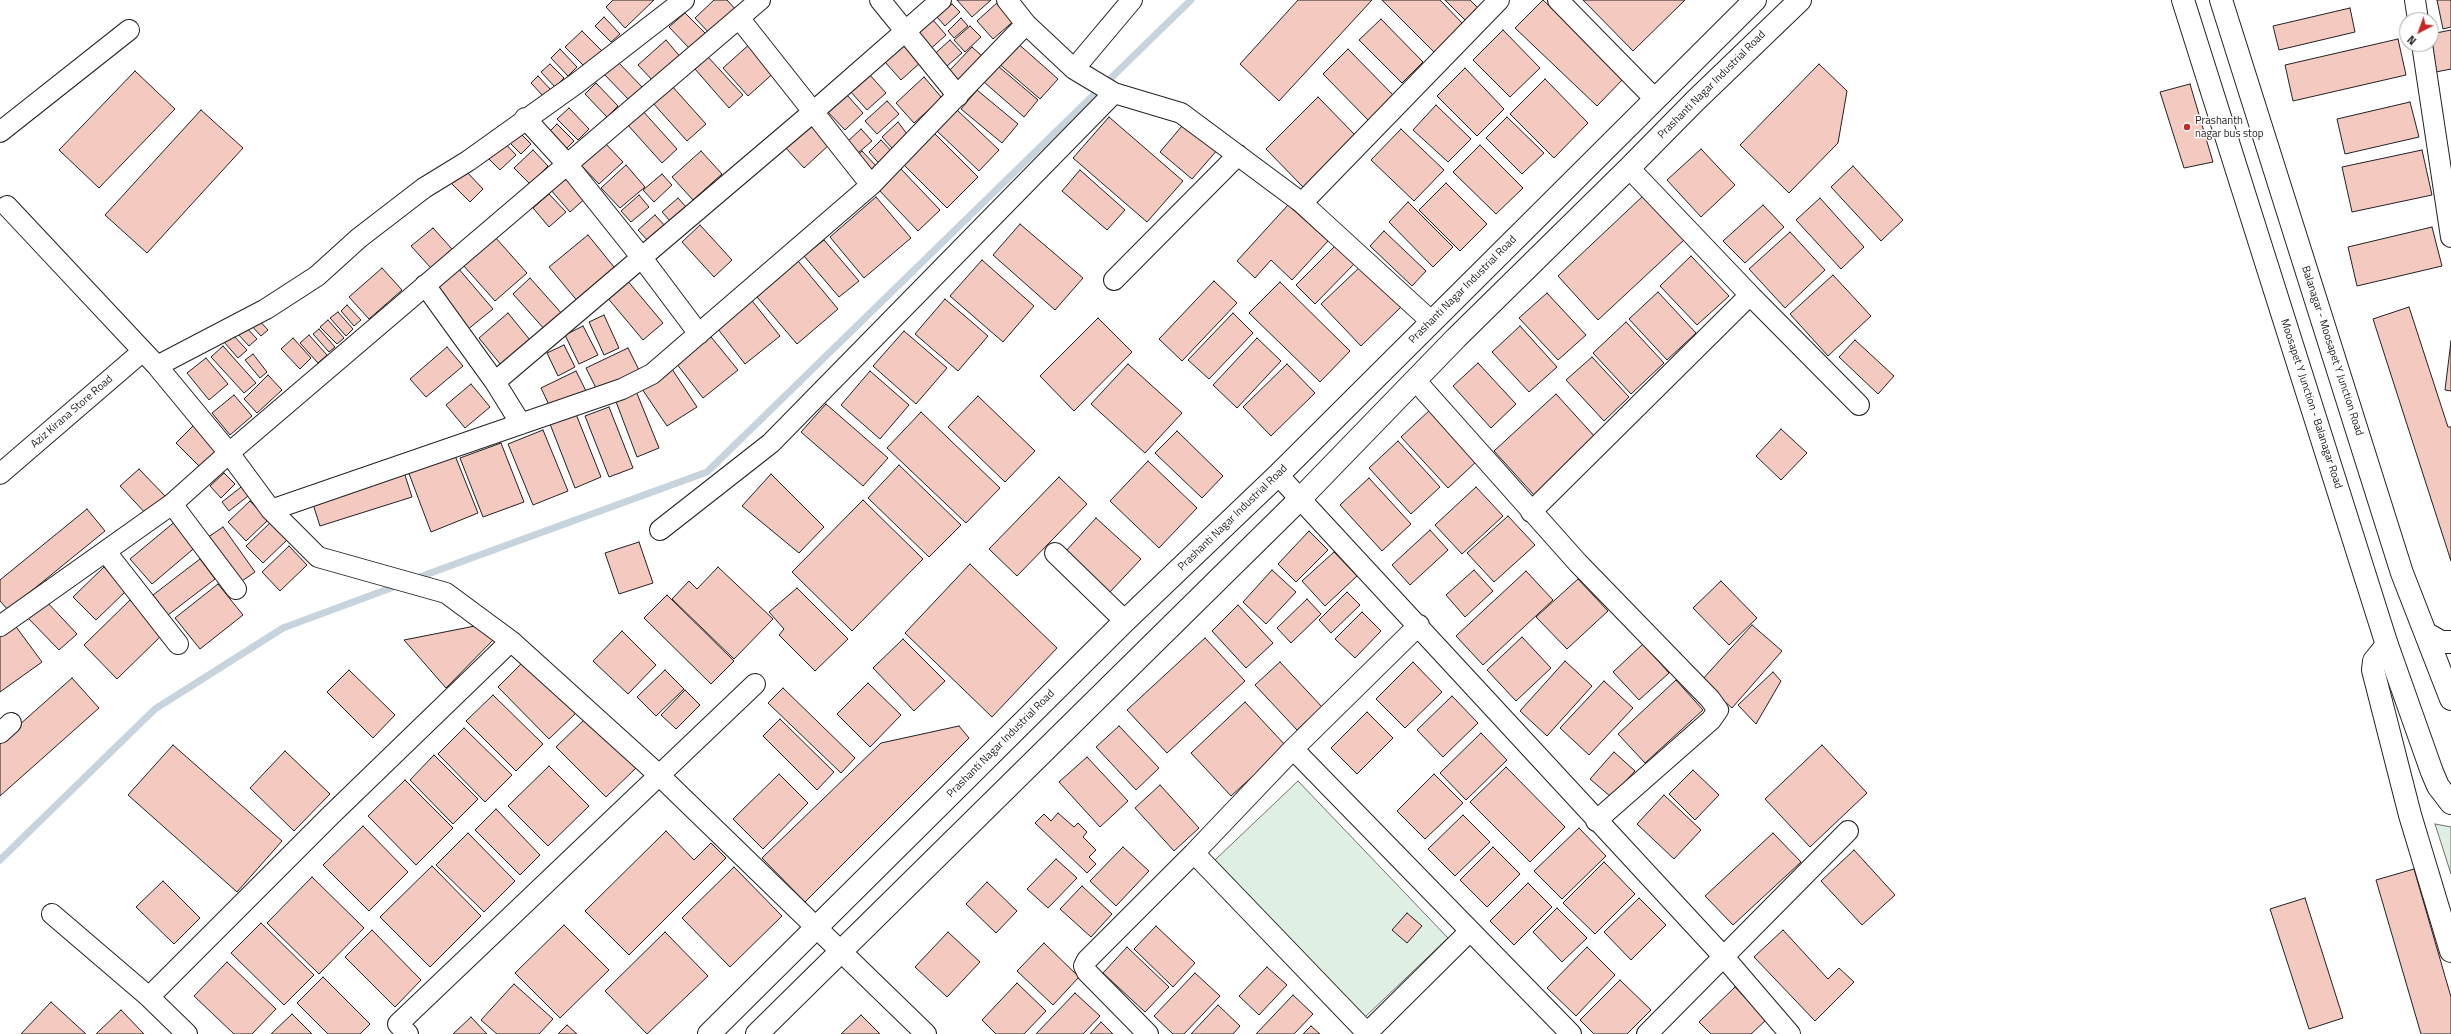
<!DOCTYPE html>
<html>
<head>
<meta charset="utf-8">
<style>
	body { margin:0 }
	#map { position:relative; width:2451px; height:1034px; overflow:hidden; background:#fff; font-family:"Titillium Web",sans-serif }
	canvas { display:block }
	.north { position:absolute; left:2399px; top:12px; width:40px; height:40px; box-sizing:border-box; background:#fff; border:1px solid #a7a7a7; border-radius:50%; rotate:221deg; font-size:11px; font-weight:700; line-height:16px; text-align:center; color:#222 }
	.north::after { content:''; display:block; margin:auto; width:14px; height:18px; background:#c62828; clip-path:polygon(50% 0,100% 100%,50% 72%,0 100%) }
</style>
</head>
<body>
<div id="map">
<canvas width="2451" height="1034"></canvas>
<div class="north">N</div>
</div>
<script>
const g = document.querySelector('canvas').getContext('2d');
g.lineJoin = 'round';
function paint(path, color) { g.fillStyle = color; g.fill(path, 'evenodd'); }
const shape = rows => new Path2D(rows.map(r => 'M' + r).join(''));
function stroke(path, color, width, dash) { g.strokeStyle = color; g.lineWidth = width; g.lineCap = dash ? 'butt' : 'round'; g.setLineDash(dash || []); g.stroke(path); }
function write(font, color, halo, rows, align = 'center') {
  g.font = font + ' "Titillium Web",sans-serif'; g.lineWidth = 3; g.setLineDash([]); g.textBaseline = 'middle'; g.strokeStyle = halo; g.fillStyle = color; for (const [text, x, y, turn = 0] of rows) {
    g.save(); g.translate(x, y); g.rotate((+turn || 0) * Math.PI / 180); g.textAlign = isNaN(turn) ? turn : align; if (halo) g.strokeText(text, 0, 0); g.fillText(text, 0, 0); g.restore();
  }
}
const green = shape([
	[1298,781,1448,938,1365,1017,1215,860,1298,781],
	[2435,824,2451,827,2451,874,2435,824]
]);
const stream = shape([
	[414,579,707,472,1191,0],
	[0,860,155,709,283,628,399,585]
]);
const building = shape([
	[613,0,654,0,625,28,606,7,613,0],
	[714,0,727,0,737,11,711,35,695,18,714,0],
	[957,0,991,0,972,17,957,0],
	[1298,0,1372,0,1279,101,1240,64,1298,0],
	[1382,0,1440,0,1463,24,1434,52,1382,0],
	[1445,0,1470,0,1478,8,1466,21,1445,0],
	[1543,0,1625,77,1597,106,1515,28,1543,0],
	[1583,0,1685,0,1633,51,1583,0],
	[2437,0,2451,0,2451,27,2443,29,2437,0],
	[999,1,1016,19,993,39,977,21,999,1],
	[952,4,960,12,945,26,937,17,952,4],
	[2350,8,2355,32,2279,50,2273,26,2350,8],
	[685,13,705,33,689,48,669,27,685,13],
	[604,17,620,34,611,42,595,26,604,17],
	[961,18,968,26,954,38,948,31,961,18],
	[1381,19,1423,62,1402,83,1359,40,1381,19],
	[933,20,946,35,927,52,914,37,933,20],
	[970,26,981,37,965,52,954,40,970,26],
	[1503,30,1540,68,1510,97,1473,60,1503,30],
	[2451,30,2451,69,2436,72,2431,34,2451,30],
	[582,31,603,52,586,68,565,47,582,31],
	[2398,39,2406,75,2293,101,2285,65,2398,39],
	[666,40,682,59,655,83,638,65,666,40],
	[950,40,962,53,940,72,929,59,950,40],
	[1015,41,1058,79,1040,99,997,62,1015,41],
	[752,42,777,70,748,96,723,68,752,42],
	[906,43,922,61,901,80,885,62,906,43],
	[972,47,982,56,959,81,949,71,972,47],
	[560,49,577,67,568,76,551,58,560,49],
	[1348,49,1395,97,1370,122,1323,74,1348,49],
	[708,57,743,95,729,108,695,69,708,57],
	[617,61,643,88,630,101,604,74,617,61],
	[550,64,564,78,555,87,541,72,550,64],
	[1819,64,1847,91,1838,143,1789,193,1740,145,1819,64],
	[998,66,1038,100,1024,117,984,82,998,66],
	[1465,68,1504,109,1477,136,1437,96,1465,68],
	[135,71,175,109,99,188,59,150,135,71],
	[869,74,886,93,867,110,850,91,869,74],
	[538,76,551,90,544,97,531,83,538,76],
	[924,77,942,98,914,123,896,103,924,77],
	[1545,79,1588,123,1554,158,1510,114,1545,79],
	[596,83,618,106,607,117,585,94,596,83],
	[2190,84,2213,162,2184,168,2160,92,2190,84],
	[671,85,706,124,687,141,652,102,671,85],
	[977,90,1018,124,1002,143,961,109,977,90],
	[847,95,863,113,845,130,828,112,847,95],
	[1318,97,1356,136,1303,187,1266,149,1318,97],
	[887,101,899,114,877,134,865,121,887,101],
	[2410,102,2419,137,2345,154,2337,119,2410,102],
	[1436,105,1471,139,1448,162,1413,130,1436,105],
	[569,108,589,129,578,140,557,119,569,108],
	[641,109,677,149,662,163,626,123,641,109],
	[956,109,999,150,979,171,936,130,956,109],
	[201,110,243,148,147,253,105,215,201,110],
	[1109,117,1183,181,1147,222,1073,158,1109,117],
	[1507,117,1544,153,1522,174,1486,138,1507,117],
	[1187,120,1219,148,1192,179,1160,152,1187,120],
	[898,122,907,134,892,148,882,137,898,122],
	[812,123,830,144,804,168,785,147,812,123],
	[557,124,574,141,564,151,547,134,557,124],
	[516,129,531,144,521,154,506,139,516,129],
	[861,129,872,141,858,153,847,142,861,129],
	[930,129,978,177,947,208,899,160,930,129],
	[1401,129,1444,170,1414,201,1371,160,1401,129],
	[499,137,516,155,500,170,483,153,499,137],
	[881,140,895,155,882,167,869,152,881,140],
	[604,142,623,162,599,184,580,164,604,142],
	[1480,145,1523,188,1496,214,1453,172,1480,145],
	[1701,149,1735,185,1701,217,1667,180,1701,149],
	[533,150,548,166,530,184,514,168,533,150],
	[2422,150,2432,195,2352,212,2342,167,2422,150],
	[701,151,722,174,693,200,672,177,701,151],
	[862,151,879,169,870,178,853,159,862,151],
	[626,165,645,187,620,208,601,188,626,165],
	[1853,166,1903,220,1881,241,1831,187,1853,166],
	[900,168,940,210,918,231,878,189,900,168],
	[465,170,483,189,470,202,451,183,465,170],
	[1080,170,1125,210,1107,230,1062,191,1080,170],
	[568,173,588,196,570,212,550,189,568,173],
	[662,174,672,185,654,202,643,190,662,174],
	[1446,183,1487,224,1460,251,1419,210,1446,183],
	[549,194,566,212,549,227,533,208,549,194],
	[639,195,649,207,631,222,621,211,639,195],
	[1643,196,1684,240,1598,320,1558,276,1643,196],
	[876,197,911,238,864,278,830,237,876,197],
	[678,198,687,208,671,222,662,212,678,198],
	[1820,198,1864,247,1841,269,1796,220,1820,198],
	[1408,202,1453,247,1433,267,1389,222,1408,202],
	[1288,205,1328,241,1292,280,1271,260,1255,278,1237,261,1288,205],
	[1763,205,1784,227,1745,263,1723,241,1763,205],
	[655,215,667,228,650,243,638,230,655,215],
	[1020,224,1083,278,1055,310,993,255,1020,224],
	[700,225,732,260,714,277,682,242,700,225],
	[2432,227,2442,266,2357,286,2348,247,2432,227],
	[433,228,452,249,431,268,411,246,433,228],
	[1384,231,1426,271,1412,286,1370,246,1384,231],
	[1790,232,1825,270,1785,308,1749,269,1790,232],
	[588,235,618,272,579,303,549,267,588,235],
	[495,237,527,273,495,301,463,265,495,237],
	[824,240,859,281,839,297,804,256,824,240],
	[1336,245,1354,264,1315,304,1296,285,1336,245],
	[1691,256,1729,296,1697,325,1660,286,1691,256],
	[982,260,1034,306,1003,342,950,296,982,260],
	[798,261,838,309,797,344,757,297,798,261],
	[1361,266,1401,307,1361,346,1321,304,1361,266],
	[382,268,402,290,369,319,349,297,382,268],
	[458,268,493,309,467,330,433,289,458,268],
	[1833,275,1871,316,1828,356,1790,314,1833,275],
	[530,278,563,315,546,331,513,294,530,278],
	[626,279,663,323,643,340,606,296,626,279],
	[1214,281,1237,303,1182,361,1159,339,1214,281],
	[1280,282,1350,351,1320,382,1249,313,1280,282],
	[1658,292,1696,333,1667,360,1629,319,1658,292],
	[1547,293,1586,335,1558,360,1519,318,1547,293],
	[749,297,780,336,745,364,714,324,749,297],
	[945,299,988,336,958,371,915,334,945,299],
	[347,305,361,320,354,326,341,311,347,305],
	[2409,307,2448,427,2451,427,2451,561,2373,319,2409,307],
	[338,312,353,329,346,336,330,318,338,312],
	[508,313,530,340,501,365,479,338,508,313],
	[1233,313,1253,333,1209,379,1188,360,1233,313],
	[604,315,619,348,604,355,589,322,604,315],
	[256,317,268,330,261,336,249,323,256,317],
	[1098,318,1132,352,1074,411,1040,376,1098,318],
	[328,320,344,338,337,344,320,327,328,320],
	[1626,322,1664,363,1631,394,1593,353,1626,322],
	[244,325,257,339,249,346,236,332,244,325],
	[583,326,598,355,579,364,565,335,583,326],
	[1520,326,1557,367,1529,392,1492,352,1520,326],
	[319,329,335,347,329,352,313,334,319,329],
	[904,331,947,368,916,404,873,366,904,331],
	[707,332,738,370,703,398,673,359,707,332],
	[232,334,247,350,238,358,224,342,232,334],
	[309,335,327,355,318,363,300,343,309,335],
	[293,338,311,358,300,369,281,349,293,338],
	[1257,338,1281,361,1237,408,1213,385,1257,338],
	[1855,340,1894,376,1878,394,1839,357,1855,340],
	[2451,341,2451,391,2445,390,2451,341],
	[564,345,575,367,558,376,547,353,564,345],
	[223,346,256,383,244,393,211,357,223,346],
	[447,347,463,366,426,397,410,379,447,347],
	[628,348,640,372,598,392,586,368,628,348],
	[253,354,267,372,260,378,245,360,253,354],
	[1592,357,1629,397,1604,421,1566,380,1592,357],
	[206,358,228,384,209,400,187,373,206,358],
	[1478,363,1516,404,1491,428,1453,386,1478,363],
	[1128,364,1182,413,1145,453,1091,404,1128,364],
	[1287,364,1315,393,1271,436,1243,407,1287,364],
	[670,366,697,407,667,426,640,386,670,366],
	[576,371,587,393,552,411,541,388,576,371],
	[870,371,909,405,880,439,841,405,870,371],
	[268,375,282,390,257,413,244,399,268,375],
	[471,384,490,407,465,428,446,405,471,384],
	[636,391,659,448,637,457,615,399,636,391],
	[1556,394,1596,438,1534,495,1494,451,1556,394],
	[234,395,252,416,230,435,212,413,234,395],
	[978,396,1035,451,1005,482,948,427,978,396],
	[826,404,888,458,863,486,801,432,826,404],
	[609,407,633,468,609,477,585,416,609,407],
	[1431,409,1478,460,1448,488,1401,437,1431,409],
	[921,412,1000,488,966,523,887,448,921,412],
	[576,414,601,477,575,488,550,424,576,414],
	[193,426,219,451,202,469,176,443,193,426],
	[1781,429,1807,453,1781,480,1756,456,1781,429],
	[543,430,568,491,533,505,508,444,543,430],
	[1177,431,1223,476,1202,498,1155,453,1177,431],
	[1398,441,1440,487,1411,514,1369,468,1398,441],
	[501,443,524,502,483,517,460,458,501,443],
	[454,453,478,513,431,532,408,471,454,453],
	[1148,461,1197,508,1159,548,1110,501,1148,461],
	[899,465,961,525,929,557,868,498,899,465],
	[139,469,168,499,149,517,120,486,139,469],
	[403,469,412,497,320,526,311,498,403,469],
	[224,473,235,484,221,498,210,486,224,473],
	[771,474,824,527,799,553,742,506,771,474],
	[1059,477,1087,504,1017,576,989,549,1059,477],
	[1369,478,1411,524,1382,551,1340,505,1369,478],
	[245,484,252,493,229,511,222,502,245,484],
	[1476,487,1503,516,1462,554,1435,525,1476,487],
	[863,500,923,559,852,631,792,572,863,500],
	[250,501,268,520,246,541,228,522,250,501],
	[87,509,105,531,8,610,0,601,0,580,87,509],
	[1508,516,1535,545,1494,582,1467,553,1508,516],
	[1096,518,1141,559,1109,593,1065,552,1096,518],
	[177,520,198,545,152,584,130,559,177,520],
	[271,522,288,539,263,563,246,546,271,522],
	[223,527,255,572,236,585,204,540,223,527],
	[1430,530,1448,550,1410,585,1392,565,1430,530],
	[1309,531,1328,550,1296,582,1278,564,1309,531],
	[639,542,653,583,619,594,605,553,639,542],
	[289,546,307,565,280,591,262,572,289,546],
	[1334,552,1357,576,1325,606,1302,581,1334,552],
	[200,559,215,579,168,615,153,595,200,559],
	[970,564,1057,648,992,717,905,633,970,564],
	[104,567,126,591,96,620,73,597,104,567],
	[718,567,773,619,734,659,672,599,689,581,697,589,718,567],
	[1272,570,1296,592,1266,624,1243,602,1272,570],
	[1474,570,1493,591,1465,617,1446,595,1474,570],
	[1526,571,1553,600,1483,665,1456,636,1526,571],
	[1578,579,1608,611,1567,649,1536,617,1578,579],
	[1721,581,1757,618,1729,645,1693,608,1721,581],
	[218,584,243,615,200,649,175,618,218,584],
	[797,588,848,639,815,671,779,635,784,629,769,612,797,588],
	[1347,592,1360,605,1331,633,1319,620,1347,592],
	[667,595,734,661,711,684,644,618,667,595],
	[1307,599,1321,614,1291,643,1277,628,1307,599],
	[130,600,163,634,117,679,84,645,130,600],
	[46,601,77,634,59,650,28,618,46,601],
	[1238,605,1273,643,1246,668,1212,631,1238,605],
	[1362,612,1381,631,1355,658,1335,639,1362,612],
	[14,624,42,662,0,692,0,634,14,624],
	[480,625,495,638,446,688,404,640,480,625],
	[1752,625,1782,651,1732,708,1701,681,1752,625],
	[622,631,656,665,628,694,593,661,622,631],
	[1522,637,1551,668,1516,701,1487,670,1522,637],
	[1205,638,1245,681,1167,753,1127,710,1205,638],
	[903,639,945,681,914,711,873,668,903,639],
	[1643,644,1669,673,1639,700,1613,672,1643,644],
	[524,661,576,713,549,739,498,687,524,661],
	[1565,661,1592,686,1547,736,1520,711,1565,661],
	[1280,662,1322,707,1297,730,1255,685,1280,662],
	[1413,662,1442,692,1405,728,1376,699,1413,662],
	[349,670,395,715,373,738,327,692,349,670],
	[665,670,684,689,656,716,637,697,665,670],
	[1773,672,1781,681,1756,724,1738,705,1773,672],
	[72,678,99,708,0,796,0,742,72,678],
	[1676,680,1703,710,1645,763,1618,734,1676,680],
	[1604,681,1633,708,1589,755,1560,728,1604,681],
	[868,683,901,715,870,747,837,714,868,683],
	[783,688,855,758,841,773,768,703,783,688],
	[685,690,700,705,676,729,661,715,685,690],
	[493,695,543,744,516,771,466,721,493,695],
	[1452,696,1478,723,1443,757,1417,730,1452,696],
	[1245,702,1286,746,1231,796,1191,753,1245,702],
	[1367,712,1393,738,1357,774,1331,748,1367,712],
	[586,718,636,768,606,797,556,747,586,718],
	[780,719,834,772,817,790,763,736,780,719],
	[959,726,969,738,805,902,762,858,881,743,959,726],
	[1119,726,1159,768,1136,790,1096,747,1119,726],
	[464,728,512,775,485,802,438,754,464,728],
	[1481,733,1507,760,1466,800,1440,773,1481,733],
	[173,745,282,841,237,892,128,795,173,745],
	[1822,745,1867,793,1810,847,1765,799,1822,745],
	[285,751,330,794,294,831,250,788,285,751],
	[1614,752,1635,771,1611,797,1590,779,1614,752],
	[434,755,478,799,453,824,410,780,434,755],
	[1087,757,1128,801,1100,827,1059,782,1087,757],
	[549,766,589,806,548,846,508,806,549,766],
	[1506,767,1565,827,1530,862,1470,802,1506,767],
	[1693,770,1719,795,1695,820,1669,794,1693,770],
	[779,774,808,803,763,849,733,819,779,774],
	[1434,774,1463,803,1425,839,1397,811,1434,774],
	[405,780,453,828,416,865,368,816,405,780],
	[1160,785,1199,828,1174,851,1135,808,1160,785],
	[1664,795,1701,830,1674,859,1637,824,1664,795],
	[496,809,540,855,520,875,475,830,496,809],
	[1058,813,1074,827,1078,823,1087,832,1083,837,1096,850,1089,857,1096,864,1087,873,1035,823,1044,814,1051,821,1058,813],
	[1463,815,1490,842,1455,876,1428,849,1463,815],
	[363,826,408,872,369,911,323,865,363,826],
	[1579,828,1606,856,1562,899,1534,871,1579,828],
	[666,831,694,860,711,843,726,858,629,955,585,911,666,831],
	[468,833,515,881,484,912,436,865,468,833],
	[1773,833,1801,862,1733,925,1705,896,1773,833],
	[1123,847,1149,871,1116,906,1090,881,1123,847],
	[1493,847,1520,874,1487,907,1460,880,1493,847],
	[1854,850,1895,895,1862,925,1821,881,1854,850],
	[1056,859,1077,878,1048,908,1027,889,1056,859],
	[1604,862,1635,894,1595,934,1563,903,1604,862],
	[432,866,481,916,430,967,380,917,432,866],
	[734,867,782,916,730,967,682,918,734,867],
	[2414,869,2451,997,2451,1034,2421,1034,2376,880,2414,869],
	[312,877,364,928,319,974,267,923,312,877],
	[163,881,200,918,174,944,136,907,163,881],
	[987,882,1017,911,996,933,966,904,987,882],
	[1528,883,1552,907,1514,945,1490,921,1528,883],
	[1082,886,1112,914,1091,937,1060,909,1082,886],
	[1639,898,1666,925,1631,960,1604,932,1639,898],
	[2305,898,2343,1018,2309,1029,2270,909,2305,898],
	[1557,908,1587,938,1562,962,1533,932,1557,908],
	[1407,913,1422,926,1407,943,1392,930,1407,913],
	[261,923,314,975,284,1005,231,953,261,923],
	[564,925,609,970,560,1018,515,973,564,925],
	[1156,926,1195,963,1173,987,1134,949,1156,926],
	[372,930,421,980,395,1007,345,957,372,930],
	[1783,930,1828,979,1839,968,1854,982,1815,1021,1754,957,1783,930],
	[665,932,708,976,647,1034,605,991,665,932],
	[948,932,980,962,947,997,915,967,948,932],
	[1044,943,1079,977,1053,1005,1017,971,1044,943],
	[1127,947,1169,987,1145,1012,1103,973,1127,947],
	[1587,947,1615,975,1576,1016,1547,988,1587,947],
	[227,962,276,1009,252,1034,234,1034,194,996,227,962],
	[1267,967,1287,985,1259,1015,1239,996,1267,967],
	[1195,973,1220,996,1184,1034,1173,1034,1154,1016,1195,973],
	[323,977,370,1024,360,1034,328,1034,297,1003,323,977],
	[1620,980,1651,1010,1627,1034,1594,1034,1580,1020,1620,980],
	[1017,983,1046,1011,1024,1034,996,1034,982,1020,1017,983],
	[514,984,553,1019,539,1034,497,1034,481,1020,514,984],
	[1735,987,1766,1020,1751,1034,1711,1034,1699,1022,1735,987],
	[1075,993,1100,1016,1083,1034,1036,1034,1075,993],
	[1293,995,1313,1014,1294,1034,1256,1034,1293,995],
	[51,1002,86,1034,21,1034,51,1002],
	[1218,1005,1240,1026,1233,1034,1191,1034,1218,1005],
	[121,1010,144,1034,96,1034,121,1010],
	[292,1014,312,1034,271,1034,292,1014],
	[861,1015,880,1034,841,1034,861,1015],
	[471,1017,487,1034,453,1034,471,1017],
	[1101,1022,1113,1034,1090,1034,1101,1022],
	[567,1025,577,1034,558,1034,567,1025],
	[1311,1026,1320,1034,1303,1034,1311,1026]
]);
const street = shape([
	[880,0,958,96],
	[1007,0,1026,24,1074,69,1114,93,1181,113,1302,203,1432,322],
	[1558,0,1654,98],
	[2415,0,2418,20],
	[739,18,871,185],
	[2422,44,2451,237],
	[1074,69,1132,0],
	[525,118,567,164,642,258,699,334],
	[0,132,129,30],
	[1302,203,1499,0],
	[7,206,157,366,229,453,271,510,318,557,446,593,511,641,660,776,926,1034],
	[1114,280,1238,155],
	[425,285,495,382,521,424],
	[1750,295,1859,405],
	[157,366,266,309,317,276,359,238,424,188,468,161,577,83,684,0],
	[1415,380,1578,563,1710,699,1718,710,1711,720,1596,821],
	[495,382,813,112,941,0],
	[0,474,143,351],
	[1278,475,1723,956,1790,1034],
	[172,504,236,589],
	[271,510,622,389,652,374,871,185,1026,24],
	[1531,512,1750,295,1629,168],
	[660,530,771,443,1114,93],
	[106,552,178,644],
	[1055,553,1125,621],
	[0,626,172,504,229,453,760,0],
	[0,733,11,723],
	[1293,749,1419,625],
	[1194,853,1293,749,1571,1034],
	[52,914,149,997,187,1034],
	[149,997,331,815,511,641],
	[1367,1033,1470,931],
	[408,1034,398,1024,755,684],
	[1148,1034,1087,972,1084,966,1087,960,1194,853,1368,1034],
	[1647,1034,1848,831]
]);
const secondary = shape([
	[709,1034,1125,621,1278,475,1755,0],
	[757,1034,1301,498,1456,338,1629,168,1695,101,1800,0]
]);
const primary = shape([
	[2183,0,2387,645,2432,772,2438,786,2451,803],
	[2221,0,2402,573,2451,699]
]);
const highway = shape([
	[2427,634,2441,642,2451,642],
	[2387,645,2374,661,2373,670,2410,815,2451,951]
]);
const markers = [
	[2187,127,4,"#c62828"]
];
const streetNames = [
	["Prashanti Nagar Industrial Road",1712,85,-45],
	["Prashanti Nagar Industrial Road",1463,290,-45],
	["Balanagar - Moosapet Y Junction Road",2332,351,72],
	["Moosapet Y Junction - Balanagar Road",2311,404,72],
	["Aziz Kirana Store Road",72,412,-41],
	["Prashanti Nagar Industrial Road",1233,518,-44],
	["Prashanti Nagar Industrial Road",1001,744,-45]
];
const poiNames = [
	["Prashanth",2195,121],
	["nagar bus stop",2195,134]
];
paint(green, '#e0efe3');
stroke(green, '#6f6f6f', 1);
stroke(stream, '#c7d3dd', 7);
paint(building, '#f3c9c0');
stroke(building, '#222', 1);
stroke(street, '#222', 22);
stroke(secondary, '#222', 24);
stroke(primary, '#222', 24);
stroke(highway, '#222', 24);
stroke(street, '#fff', 20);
stroke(secondary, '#fff', 22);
stroke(primary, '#fff', 22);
stroke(highway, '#fff', 22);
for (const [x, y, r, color] of markers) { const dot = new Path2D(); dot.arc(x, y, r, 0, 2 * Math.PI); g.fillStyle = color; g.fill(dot); stroke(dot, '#fff', 1.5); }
write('11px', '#222', '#fff', streetNames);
write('11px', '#222', '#fff', poiNames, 'left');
</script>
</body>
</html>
